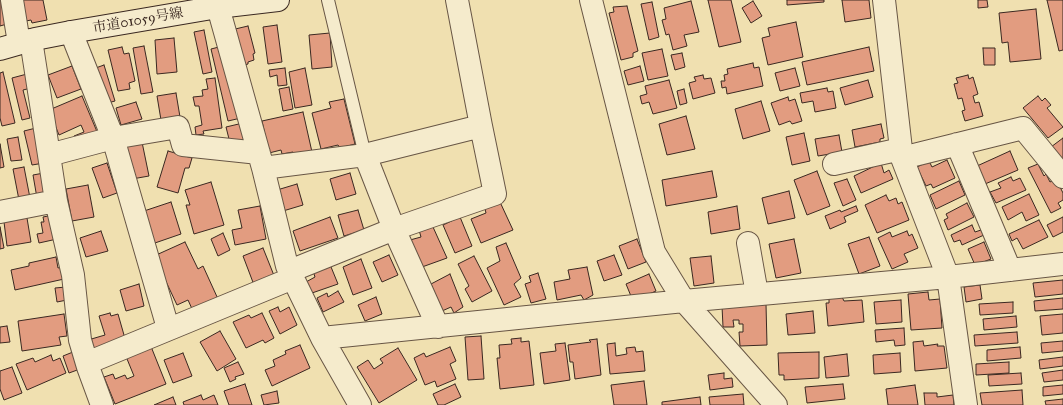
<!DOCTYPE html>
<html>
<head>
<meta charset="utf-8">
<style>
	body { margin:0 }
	canvas { display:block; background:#f0e0b0 }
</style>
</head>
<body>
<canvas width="1063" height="405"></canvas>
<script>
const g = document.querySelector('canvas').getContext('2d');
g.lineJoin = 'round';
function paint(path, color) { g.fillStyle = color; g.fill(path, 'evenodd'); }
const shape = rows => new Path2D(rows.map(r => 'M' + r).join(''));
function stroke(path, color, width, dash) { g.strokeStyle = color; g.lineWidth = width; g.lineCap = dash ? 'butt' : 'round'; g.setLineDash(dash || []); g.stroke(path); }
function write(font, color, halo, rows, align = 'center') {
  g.font = font + ' "IM FELL Great Primer","Noto Serif JP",serif'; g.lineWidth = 4; g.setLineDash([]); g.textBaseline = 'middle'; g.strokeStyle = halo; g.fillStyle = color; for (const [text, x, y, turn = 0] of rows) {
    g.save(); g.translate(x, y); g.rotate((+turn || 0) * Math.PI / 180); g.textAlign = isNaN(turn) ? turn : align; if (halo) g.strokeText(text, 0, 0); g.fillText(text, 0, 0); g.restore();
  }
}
const building = shape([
	[0,0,3,0,7,24,0,26,0,0],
	[16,0,43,0,47,20,32,23,31,20,21,22,16,0],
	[708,0,731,0,741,42,719,47,708,0],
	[787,0,824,0,824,2,787,5,787,0],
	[842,0,869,0,871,18,845,22,842,0],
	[978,0,987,0,988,7,978,8,978,0],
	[1047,0,1063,0,1063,50,1059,51,1047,0],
	[691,1,699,32,684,35,687,46,673,50,669,34,666,35,662,20,666,19,664,8,691,1],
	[753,1,762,16,751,23,742,8,753,1],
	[652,2,659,37,649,40,641,4,652,2],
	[627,6,638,51,633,53,633,57,621,60,609,13,614,12,613,7,627,6],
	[1036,9,1041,59,1010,62,1008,42,1002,43,999,13,1036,9],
	[796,22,803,57,768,65,762,38,770,36,768,28,796,22],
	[277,25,282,62,268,64,263,27,277,25],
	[248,26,255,53,253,54,254,60,248,62,248,64,241,66,231,30,248,26],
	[204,30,212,72,203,74,194,32,204,30],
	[330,33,332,67,312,69,309,35,330,33],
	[174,38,177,72,157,74,155,40,174,38],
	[144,46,153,92,141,94,133,48,144,46],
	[223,46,241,118,228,121,211,49,223,46],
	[122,47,124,54,129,53,135,81,129,83,130,89,118,91,108,50,122,47],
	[869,47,874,71,807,85,802,62,869,47],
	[983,48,995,48,995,65,984,65,983,48],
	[662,49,668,76,648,80,642,53,662,49],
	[682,53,685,67,675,70,671,55,682,53],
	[753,63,754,68,759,67,763,86,727,94,726,87,722,88,721,81,725,81,724,75,728,74,727,69,753,63],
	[104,65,115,101,104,104,93,69,104,65],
	[72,66,81,89,57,98,48,75,72,66],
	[640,66,644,81,628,85,624,71,640,66],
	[285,68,287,85,278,86,277,75,270,77,269,70,285,68],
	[305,68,312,105,295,108,289,72,305,68],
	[795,68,800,86,780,91,775,73,795,68],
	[3,72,15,123,2,126,0,118,0,73,3,72],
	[27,74,31,88,23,90,30,118,22,120,12,78,27,74],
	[703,75,704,79,711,78,715,93,693,99,689,83,696,81,694,77,703,75],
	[968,75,969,79,973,77,978,94,973,96,975,103,979,102,983,116,965,121,962,111,965,110,962,98,958,99,954,84,958,83,956,78,968,75],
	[215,78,222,128,203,131,204,134,196,135,195,127,202,125,199,106,195,106,193,97,203,96,202,90,208,89,206,79,215,78],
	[669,80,677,108,653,114,649,102,642,104,640,96,647,94,645,86,669,80],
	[868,80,873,97,845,105,840,88,868,80],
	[289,87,293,109,283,111,279,89,289,87],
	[827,88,828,92,833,91,836,108,815,112,813,101,802,103,800,93,827,88],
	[684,89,687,103,680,105,677,91,684,89],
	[176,93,180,117,161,120,157,96,176,93],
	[82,96,98,134,77,143,74,136,84,132,81,125,59,135,49,110,82,96],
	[1038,96,1042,101,1045,98,1051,105,1047,108,1063,127,1048,138,1023,108,1038,96],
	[788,97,789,101,795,99,802,121,792,124,790,121,779,125,771,103,788,97],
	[344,99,355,144,340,148,338,145,321,149,312,113,331,108,329,102,344,99],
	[761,101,770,131,743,139,735,109,761,101],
	[136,102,142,119,121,125,116,108,136,102],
	[303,112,312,152,295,155,293,152,282,154,281,150,269,153,262,121,303,112],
	[686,116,695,149,667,155,659,124,686,116],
	[243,123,249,145,230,143,226,127,243,123],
	[881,124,884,138,880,139,880,142,855,147,852,130,881,124],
	[36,128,44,163,32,165,24,131,36,128],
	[804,133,810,161,792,165,786,137,804,133],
	[839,135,842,152,818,156,815,139,839,135],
	[18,137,22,160,11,161,7,139,18,137],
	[1063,138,1063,164,1051,147,1063,138],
	[142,142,149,176,132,179,125,146,142,142],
	[0,144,4,167,0,168,0,144],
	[168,151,192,158,189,168,185,168,178,193,157,187,168,151],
	[1010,151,1018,170,985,184,977,166,1010,151],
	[947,160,955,178,933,188,931,184,926,186,917,167,929,161,932,167,947,160],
	[107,163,117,193,103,198,92,168,107,163],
	[881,163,884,173,889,170,893,179,861,193,854,176,881,163],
	[1038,164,1044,176,1046,174,1050,182,1056,179,1063,193,1063,200,1058,203,1061,208,1051,213,1028,168,1038,164],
	[24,167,30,198,19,200,13,169,24,167],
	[712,171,717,197,666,206,662,180,712,171],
	[817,171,830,206,807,215,794,180,817,171],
	[44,173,48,196,37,198,33,175,44,173],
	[350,173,356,194,336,200,330,179,350,173],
	[1011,177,1013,181,1020,178,1026,190,996,203,990,192,1001,188,998,183,1011,177],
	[847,179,856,200,843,206,834,183,847,179],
	[959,181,965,195,936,209,930,195,959,181],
	[211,182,224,225,194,234,186,205,190,205,185,190,211,182],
	[297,184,303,205,283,211,277,190,297,184],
	[88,185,94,217,72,221,66,189,88,185],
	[789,191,795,218,768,224,762,198,789,191],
	[1029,194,1039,215,1026,221,1022,212,1008,220,1002,207,1029,194],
	[886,195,889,201,896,198,898,204,902,202,909,220,877,233,865,205,886,195],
	[171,202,181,234,152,244,141,212,171,202],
	[500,202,513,230,481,243,471,219,486,213,485,209,500,202],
	[967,203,974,217,948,230,944,220,948,218,946,214,967,203],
	[260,206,266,239,235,245,232,230,242,228,238,210,260,206],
	[737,206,740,229,711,234,708,212,737,206],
	[856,206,858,211,844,217,846,222,830,229,825,216,840,210,841,212,856,206],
	[358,210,364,230,344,236,338,215,358,210],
	[53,215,57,239,39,243,37,234,43,233,41,222,44,222,43,217,53,215],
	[330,217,338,238,300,251,293,231,330,217],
	[460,217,472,246,455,253,443,225,460,217],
	[1063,217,1063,232,1053,237,1047,225,1063,217],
	[27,218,31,242,7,246,4,222,27,218],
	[1039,220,1048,237,1023,249,1017,238,1012,241,1009,234,1039,220],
	[972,225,975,232,981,230,984,235,962,245,960,240,954,242,951,235,972,225],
	[0,227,4,248,0,249,0,227],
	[433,227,447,258,422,267,410,240,421,237,419,230,433,227],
	[101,231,108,251,86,257,80,238,101,231],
	[907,231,909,236,912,234,918,248,904,254,908,262,892,269,878,238,890,232,892,237,907,231],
	[223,233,230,250,218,256,211,239,223,233],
	[869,237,880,266,859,274,848,244,869,237],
	[637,239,646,262,628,269,619,246,637,239],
	[794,239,801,273,776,278,769,244,794,239],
	[185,242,198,269,203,266,218,299,193,311,188,300,177,305,154,256,185,242],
	[984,242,991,259,975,265,968,249,984,242],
	[506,243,521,278,514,284,521,297,504,305,487,268,500,261,496,247,506,243],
	[263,248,275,278,254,285,243,256,263,248],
	[389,255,398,275,382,282,373,262,389,255],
	[614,255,622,275,604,281,597,261,614,255],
	[474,256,492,291,472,302,465,289,469,286,458,264,474,256],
	[711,256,714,283,694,286,690,258,711,256],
	[56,257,58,268,62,267,64,279,15,290,11,270,29,266,29,263,56,257],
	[361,259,372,288,353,295,343,267,361,259],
	[329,262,338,284,312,293,306,282,315,277,312,268,329,262],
	[587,267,593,295,584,300,581,295,557,300,554,282,570,279,568,270,587,267],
	[538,273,546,299,531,303,525,284,531,282,529,276,538,273],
	[450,274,463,307,454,313,451,307,442,311,431,284,450,274],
	[649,274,656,291,633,301,626,284,649,274],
	[1063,280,1063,294,1035,297,1033,283,1063,280],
	[139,284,144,306,126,311,120,290,139,284],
	[980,285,982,299,966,302,964,287,980,285],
	[66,287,67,300,57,302,55,288,66,287],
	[338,291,344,302,323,312,317,298,327,293,328,297,338,291],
	[928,292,929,300,940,299,942,328,911,330,908,294,928,292],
	[376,297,382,314,365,321,358,305,376,297],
	[842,297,844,301,862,300,864,322,828,326,826,303,829,303,829,298,842,297],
	[1063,298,1063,309,1035,311,1034,301,1063,298],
	[901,300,902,322,876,324,874,302,901,300],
	[1013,302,1013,313,980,315,979,304,1013,302],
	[766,304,767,345,740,346,739,332,743,332,743,324,739,324,739,320,733,320,734,327,723,327,722,306,766,304],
	[278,307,280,312,289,307,297,325,280,334,269,311,278,307],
	[813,311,815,333,788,335,786,314,813,311],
	[110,313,111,316,118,314,126,342,92,352,88,340,105,335,99,316,110,313],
	[262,313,274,338,265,343,263,340,246,348,233,322,249,315,251,318,262,313],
	[64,314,67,336,59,337,61,345,22,351,18,321,64,314],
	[1063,314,1063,333,1042,335,1040,316,1063,314],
	[1016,316,1017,327,984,330,983,319,1016,316],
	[7,326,10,342,0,343,0,327,7,326],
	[904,328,905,345,895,346,894,340,876,342,875,330,904,328],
	[220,331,236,359,217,371,200,342,220,331],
	[1017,332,1018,343,975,346,974,335,1017,332],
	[481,336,484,379,468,380,465,337,481,336],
	[521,338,521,342,529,341,534,385,500,389,497,358,500,358,499,345,512,344,511,339,521,338],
	[597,339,601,375,575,379,573,362,570,362,568,345,591,342,589,340,597,339],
	[923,341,924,346,938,344,937,346,944,346,947,368,915,371,913,342,923,341],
	[1063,341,1063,351,1042,353,1041,343,1063,341],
	[565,343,570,380,544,384,540,353,556,351,555,344,565,343],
	[615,343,616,356,627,354,626,348,635,347,636,352,643,351,645,371,610,374,607,344,615,343],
	[150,344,166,384,115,404,104,377,113,374,115,379,125,375,127,379,134,376,125,354,150,344],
	[300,345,310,368,272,386,265,370,275,366,273,360,286,354,285,351,300,345],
	[450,347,456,361,450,364,456,379,437,387,435,381,425,385,414,358,424,353,426,357,450,347],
	[1020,347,1021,358,987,361,987,350,1020,347],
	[398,348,417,380,379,403,357,367,368,360,374,369,383,363,380,359,398,348],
	[73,352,80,369,69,373,63,356,73,352],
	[819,352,819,378,784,380,784,375,779,375,778,353,819,352],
	[183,353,192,376,173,383,164,360,183,353],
	[900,353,901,372,874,374,873,355,900,353],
	[847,354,849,376,826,378,824,357,847,354],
	[51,355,53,361,60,358,66,373,27,390,16,364,33,358,35,362,51,355],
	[1063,357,1063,366,1040,369,1039,360,1063,357],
	[238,362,244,374,235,377,236,379,230,382,224,368,238,362],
	[1009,362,1009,373,976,375,976,364,1009,362],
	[12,367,22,393,4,400,0,389,0,371,12,367],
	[1063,370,1063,380,1044,382,1042,373,1063,370],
	[724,373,724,379,732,378,733,387,710,390,708,375,724,373],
	[1021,373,1022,384,989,386,988,375,1021,373],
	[644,381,647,405,614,405,611,385,644,381],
	[245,384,252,405,229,405,224,391,245,384],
	[455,384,461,397,444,405,438,405,433,394,455,384],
	[843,384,845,399,807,403,805,387,843,384],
	[915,385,918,405,888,405,886,389,915,385],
	[1063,385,1063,394,1043,396,1043,387,1063,385],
	[1022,390,1023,405,982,405,980,393,1022,390],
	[277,391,279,403,264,405,261,395,277,391],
	[924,393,937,393,937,397,953,395,954,405,925,405,924,393],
	[743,394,744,405,710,405,709,397,743,394],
	[201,395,203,400,214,395,218,405,184,405,183,402,201,395],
	[173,397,176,405,154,405,173,397],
	[700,397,701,405,662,405,662,402,700,397],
	[1063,399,1063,405,1046,405,1045,401,1063,399]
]);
const lane = shape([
	[328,0,365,155]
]);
const street = shape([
	[12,0,19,43],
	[591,0,654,252,684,301,776,405],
	[884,0,902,158,948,277,966,405],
	[218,7,263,168,287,266,322,338,360,405],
	[71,32,113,138,168,328],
	[31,40,49,155],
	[957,144,1010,270],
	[902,158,1023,128,1063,177],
	[834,164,901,149],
	[263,168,365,155],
	[0,212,56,201],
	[748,243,757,294],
	[290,271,394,229,495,194,481,126],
	[438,327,394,229,365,155,481,126,457,0],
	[322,338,684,301,948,277,1063,264],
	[87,363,293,278],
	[102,405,88,367,80,340,73,275,56,201,49,155,113,138,178,127,183,145,259,153]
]);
const secondary = shape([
	[0,49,35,39,71,32,218,7,278,0]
]);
const streetNames = [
	["市道01059号線",138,21,-10]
];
paint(building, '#e29c80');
stroke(building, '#3a2821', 1);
stroke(lane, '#685645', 14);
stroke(street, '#685645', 24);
stroke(secondary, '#3a2821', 24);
stroke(lane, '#f5ebcc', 12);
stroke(street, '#f5ebcc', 22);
stroke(secondary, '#f5ebcc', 22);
write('14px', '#3a2821', '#f5ebcc', streetNames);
</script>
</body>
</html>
